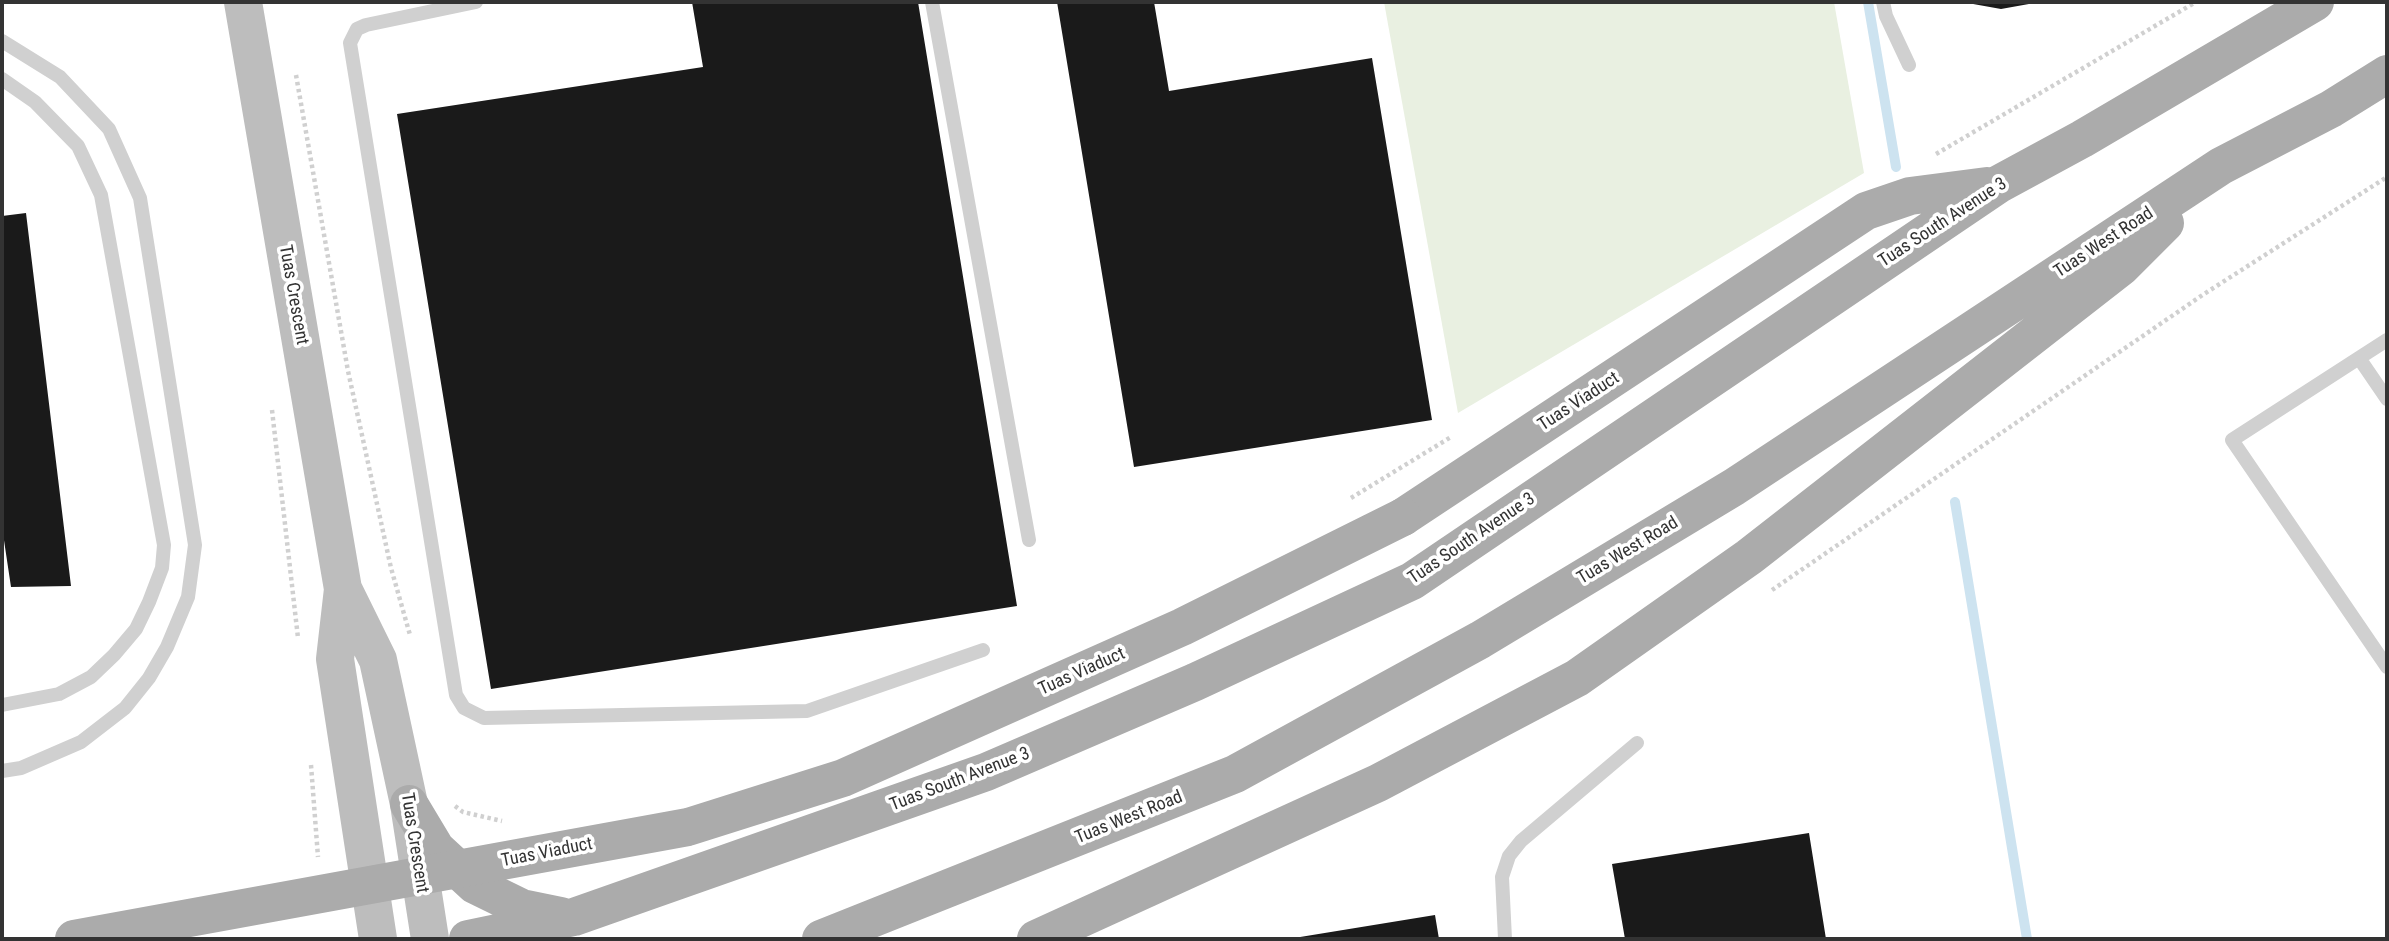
<!DOCTYPE html>
<html>
<head>
<meta charset="utf-8">
<style>
	body { margin:0 }
	#map { position:relative; width:2389px; height:941px; overflow:hidden; background:#fff; font-family:"Roboto Condensed",sans-serif }
	canvas { display:block }
	.frame { position:absolute; inset:0; border:4px solid #333; pointer-events:none }
</style>
</head>
<body>
<div id="map">
<canvas width="2389" height="941"></canvas>
<div class="frame"></div>
</div>
<script>
const g = document.querySelector('canvas').getContext('2d');
g.lineJoin = 'round';
function paint(path, color) { g.fillStyle = color; g.fill(path, 'evenodd'); }
const shape = rows => new Path2D(rows.map(r => 'M' + r).join(''));
function stroke(path, color, width, dash) { g.strokeStyle = color; g.lineWidth = width; g.lineCap = dash ? 'butt' : 'round'; g.setLineDash(dash || []); g.stroke(path); }
function write(font, color, halo, rows, align = 'center') {
  g.font = font + ' "Roboto Condensed",sans-serif'; g.lineWidth = 7; g.setLineDash([]); g.textBaseline = 'middle'; g.strokeStyle = halo; g.fillStyle = color; for (const [text, x, y, turn = 0] of rows) {
    g.save(); g.translate(x, y); g.rotate((+turn || 0) * Math.PI / 180); g.textAlign = isNaN(turn) ? turn : align; if (halo) g.strokeText(text, 0, 0); g.fillText(text, 0, 0); g.restore();
  }
}
const green = shape([
	[1384,2,1834,2,1864,173,1458,413]
]);
const stream = shape([
	[1868,2,1896,167],
	[1955,502,2027,939]
]);
const building = shape([
	[692,2,918,2,1017,606,491,689,397,114,703,67],
	[1057,2,1154,2,1169,91,1372,58,1432,420,1134,467],
	[1962,2,2040,2,2001,9],
	[26,213,71,586,11,587,2,527,2,216],
	[1809,833,1826,939,1625,939,1612,864],
	[1435,915,1439,939,1294,939,1294,938]
]);
const path = shape([
	[296,75,348,371,391,568,410,635],
	[1936,154,2196,2],
	[272,410,298,638],
	[1351,498,1451,437],
	[1772,590,2204,294,2387,177],
	[311,765,318,857],
	[455,806,463,812,502,821]
]);
const lane = shape([
	[476,2,366,25,357,29,350,43,456,695,464,708,484,718,807,711,983,650],
	[932,2,1029,540],
	[1883,2,1886,16,1909,65],
	[2,41,60,77,109,129,140,198,195,545,188,597,167,647,149,678,125,708,81,742,21,768,2,771],
	[2,79,35,102,78,146,101,195,164,545,162,568,149,602,136,629,114,655,91,677,59,694,2,705],
	[2387,340,2232,440,2387,667],
	[2359,358,2387,399],
	[1505,939,1502,877,1509,856,1521,841,1637,743]
]);
const secondary = shape([
	[243,2,343,589,335,659,378,939],
	[343,589,378,660,409,804,430,939]
]);
const primary = shape([
	[1403,517,1866,211,1910,196,1987,186],
	[409,804,436,849,475,885,522,908,561,916],
	[468,939,574,917,986,772,1195,682,1412,581,1999,184,2082,139,2315,2],
	[821,939,1235,774,1480,640,1734,487,2221,166,2331,109,2387,74],
	[1036,939,1378,783,1577,678,1749,557,2121,267,2165,223]
]);
const primaryBridge = shape([
	[74,939,688,827,843,778,1182,627,1403,517]
]);
const streetNames = [
	["Tuas South Avenue 3",1943,223,-33],
	["Tuas West Road",2104,243,-33],
	["Tuas Crescent",293,295,80],
	["Tuas Viaduct",1579,402,-33],
	["Tuas South Avenue 3",1472,539,-34],
	["Tuas West Road",1628,551,-31],
	["Tuas Viaduct",1082,672,-24],
	["Tuas South Avenue 3",960,780,-21],
	["Tuas West Road",1129,818,-22],
	["Tuas Crescent",414,843,81],
	["Tuas Viaduct",547,853,-11]
];
paint(green, '#e9f0e1');
stroke(stream, '#cde3f0', 10);
paint(building, '#1a1a1a');
stroke(path, '#d0d0d0', 4.5, [3.5, 3.5]);
stroke(lane, '#d0d0d0', 14);
stroke(secondary, '#bdbdbd', 38);
stroke(primary, '#ababab', 38);
stroke(primaryBridge, '#ababab', 38);
write('18px', '#333', '#fff', streetNames);
</script>
</body>
</html>
